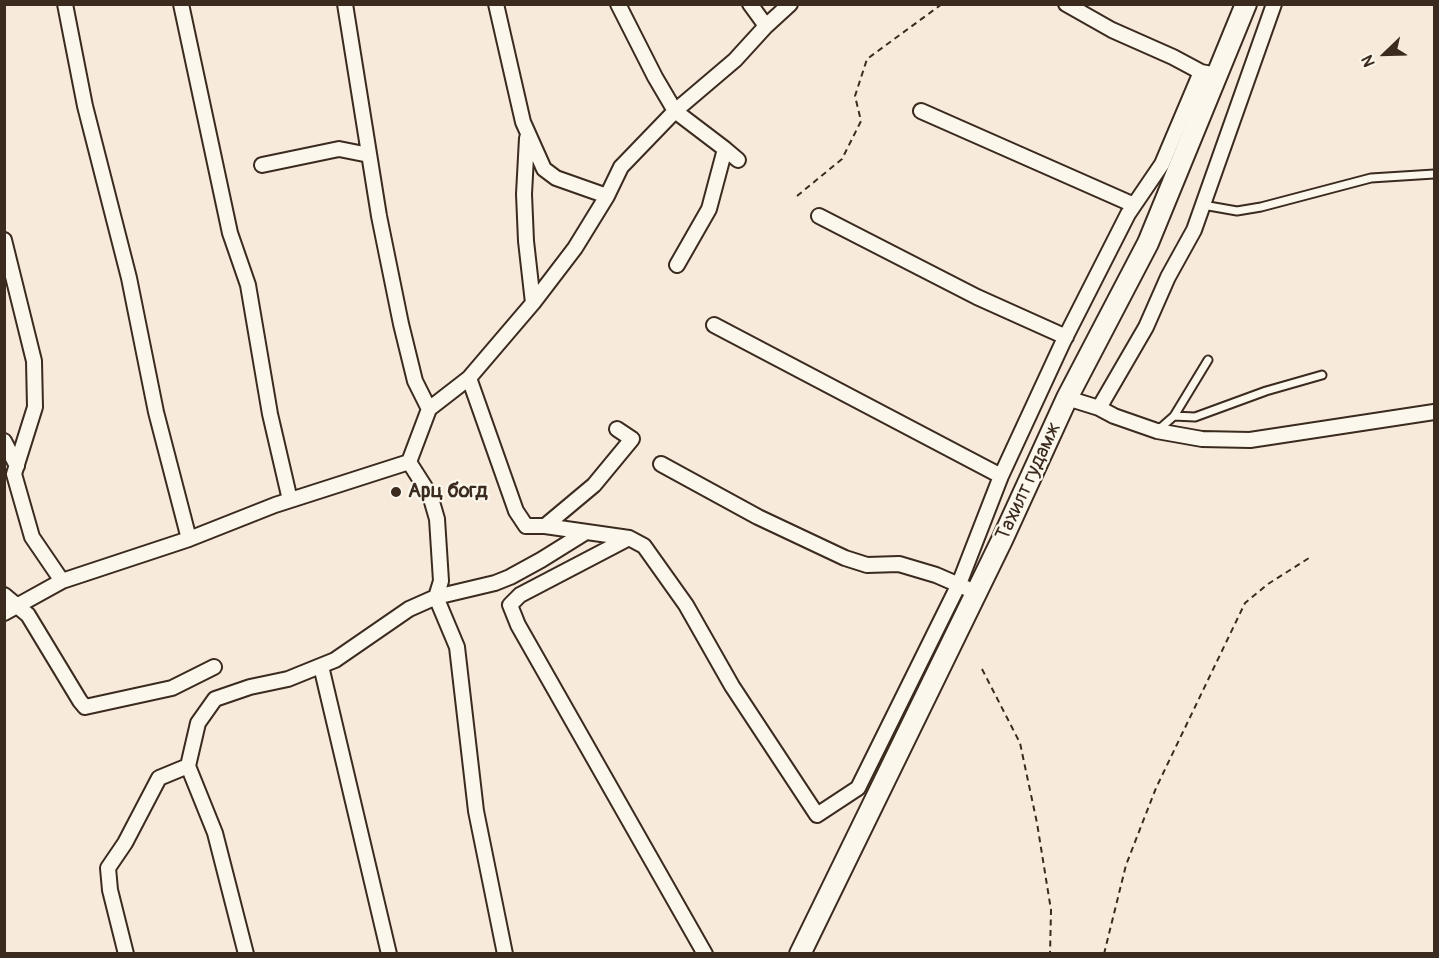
<!DOCTYPE html>
<html>
<head>
<meta charset="utf-8">
<style>
	body { margin:0 }
	#map { position:relative; width:1439px; height:958px; overflow:hidden; background:#f7eadb; font-family:Pangolin,sans-serif }
	canvas { display:block }
	.frame { position:absolute; inset:0; border:6px solid #3b2a1e; pointer-events:none }
	.north { position:absolute; left:1355px; top:24px; width:60px; height:60px; -webkit-text-stroke:4px #fbf7ec; paint-order:stroke; rotate:247deg; font-size:16px; font-weight:700; line-height:24px; text-align:center; color:#3b2a1e }
	.north::after { content:''; display:block; margin:auto; width:21px; height:27px; background:#3b2a1e; clip-path:polygon(50% 0,100% 100%,50% 72%,0 100%) }
</style>
</head>
<body>
<div id="map">
<canvas width="1439" height="958"></canvas>
<div class="frame"></div>
<div class="north">N</div>
</div>
<script>
const g = document.querySelector('canvas').getContext('2d');
g.lineJoin = 'round';
const shape = rows => new Path2D(rows.map(r => 'M' + r).join(''));
function stroke(path, color, width, dash) { g.strokeStyle = color; g.lineWidth = width; g.lineCap = dash ? 'butt' : 'round'; g.setLineDash(dash || []); g.stroke(path); }
function write(font, color, halo, rows, align = 'center') {
  g.font = font + ' Pangolin,sans-serif'; g.lineWidth = 4.5; g.setLineDash([]); g.textBaseline = 'middle'; g.strokeStyle = halo; g.fillStyle = color; for (const [text, x, y, turn = 0] of rows) {
    g.save(); g.translate(x, y); g.rotate((+turn || 0) * Math.PI / 180); g.textAlign = isNaN(turn) ? turn : align; if (halo) g.strokeText(text, 0, 0); g.fillText(text, 0, 0); g.restore();
  }
}
const path = shape([
	[797,196,842,159,861,121,855,96,867,59,942,4],
	[982,669,1020,743,1037,823,1051,910,1050,954],
	[1104,954,1126,865,1156,788,1245,603,1268,584,1309,558]
]);
const lane = shape([
	[1203,205,1237,211,1261,207,1371,178,1434,174],
	[1174,416,1195,417,1266,391,1322,375],
	[1157,431,1174,416,1208,360]
]);
const street = shape([
	[65,4,85,106,129,278,156,412,189,539],
	[181,4,230,233,248,285,270,414,290,500],
	[345,4,379,216,401,324,415,381,429,409],
	[496,4,523,122,544,169,556,178,607,196],
	[618,4,655,77,675,111,725,149,709,209,677,265],
	[750,4,766,26],
	[1066,4,1112,30,1173,57,1201,72],
	[921,111,1134,205],
	[527,138,524,194,526,241,533,303],
	[725,149,738,160],
	[262,165,339,149,369,155],
	[819,216,977,297,1066,337],
	[4,240,34,361,35,407,14,474,32,537,62,581],
	[469,378,516,511,526,526,545,526,629,538,644,546,686,605,732,686,817,815,858,788,959,584,1001,476,714,325],
	[1067,398,1099,408,1114,416,1157,431,1202,439,1250,440,1434,412],
	[1099,408,1146,327,1168,277,1194,230,1274,4],
	[4,441,17,466],
	[409,462,430,495,437,519,441,581,436,597,457,647,476,811,505,954],
	[661,464,758,517,845,558,867,565,899,564,936,575,966,588],
	[1001,476,1063,342,1128,214,1162,164,1201,72,1217,75],
	[545,526,594,485,632,439,617,429],
	[629,538,520,595,510,605,518,625,705,954],
	[4,595,28,615,80,701,85,707,172,688,214,667],
	[4,613,62,581,189,539,275,505,409,462,429,409,469,378,533,303,575,248,607,196,621,167,675,111,735,60,766,26,790,4],
	[321,666,389,954],
	[188,766,198,723,215,699,250,687,288,679,335,660,409,609,436,597,495,583,510,577,541,560,586,532],
	[126,954,110,890,108,868,125,843,159,778,188,766,215,833,246,954]
]);
const secondary = shape([
	[800,954,1002,540,1067,398,1148,243,1246,4]
]);
const markers = [
	[396,492,6,"#3b2a1e"]
];
const streetNames = [
	["Тахилт гудамж",1029,482,-65]
];
const poiNames = [
	["Арц богд",408,492]
];
stroke(lane, '#3b2a1e', 11);
stroke(street, '#3b2a1e', 18);
stroke(secondary, '#3b2a1e', 24);
stroke(path, '#3b2a1e', 2, [6, 4.5]);
stroke(lane, '#fbf7ec', 7);
stroke(street, '#fbf7ec', 14);
stroke(secondary, '#fbf7ec', 20);
for (const [x, y, r, color] of markers) { const dot = new Path2D(); dot.arc(x, y, r, 0, 2 * Math.PI); g.fillStyle = color; g.fill(dot); stroke(dot, '#fbf7ec', 2); }
write('20px', '#3b2a1e', '#fbf7ec', streetNames);
write('bold 20px', '#3b2a1e', '#fbf7ec', poiNames, 'left');
</script>
</body>
</html>
